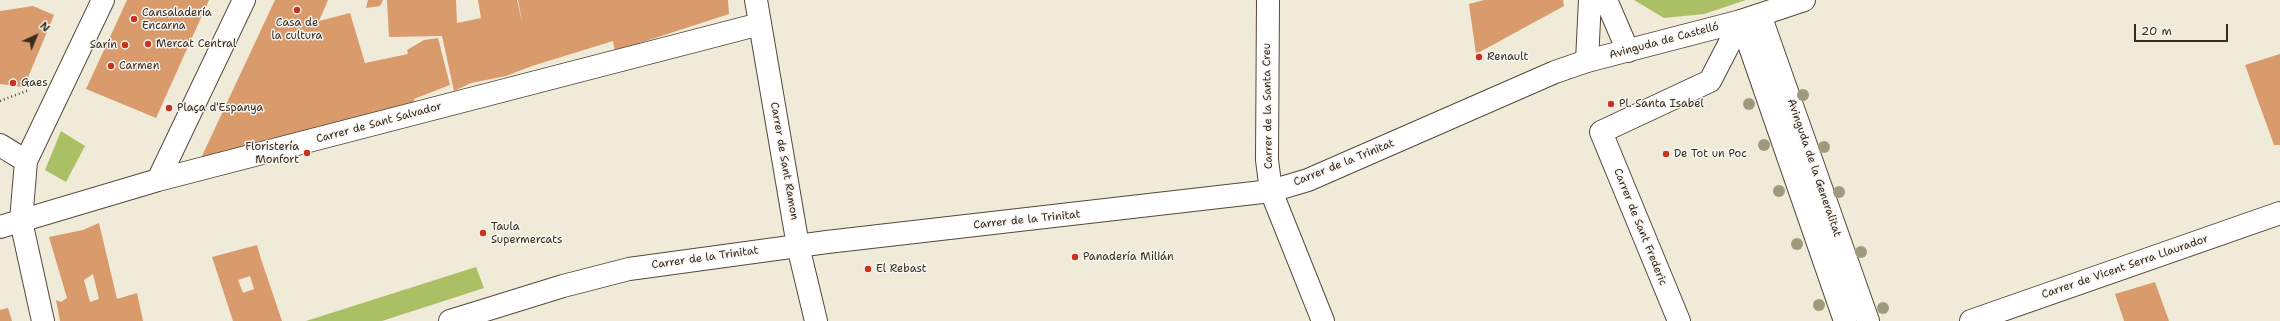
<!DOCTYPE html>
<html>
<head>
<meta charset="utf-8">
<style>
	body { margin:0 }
	#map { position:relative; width:2280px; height:321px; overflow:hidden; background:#f0ebd9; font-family:"Shantell Sans",sans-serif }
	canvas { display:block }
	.north { position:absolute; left:16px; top:16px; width:40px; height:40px; -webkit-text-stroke:3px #f6f6f2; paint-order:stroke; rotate:44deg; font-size:11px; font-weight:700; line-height:16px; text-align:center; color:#3b2a1e }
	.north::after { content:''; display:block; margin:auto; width:14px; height:18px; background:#3b2a1e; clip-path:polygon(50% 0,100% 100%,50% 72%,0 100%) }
	.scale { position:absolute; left:2134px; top:24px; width:94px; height:18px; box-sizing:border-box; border:2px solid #3b2a1e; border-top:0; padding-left:5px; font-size:12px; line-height:14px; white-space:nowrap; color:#3b2a1e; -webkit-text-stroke:3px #f6f6f2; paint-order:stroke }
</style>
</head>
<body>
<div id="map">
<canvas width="2280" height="321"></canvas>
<div class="north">N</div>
<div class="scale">20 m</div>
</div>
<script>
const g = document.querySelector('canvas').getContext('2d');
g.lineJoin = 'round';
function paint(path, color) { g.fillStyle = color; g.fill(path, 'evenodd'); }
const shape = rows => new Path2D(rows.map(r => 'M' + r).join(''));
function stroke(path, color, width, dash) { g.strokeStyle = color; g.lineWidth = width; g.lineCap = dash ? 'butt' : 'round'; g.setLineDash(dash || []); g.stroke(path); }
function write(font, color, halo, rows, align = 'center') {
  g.font = font + ' "Shantell Sans",sans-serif'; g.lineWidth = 3; g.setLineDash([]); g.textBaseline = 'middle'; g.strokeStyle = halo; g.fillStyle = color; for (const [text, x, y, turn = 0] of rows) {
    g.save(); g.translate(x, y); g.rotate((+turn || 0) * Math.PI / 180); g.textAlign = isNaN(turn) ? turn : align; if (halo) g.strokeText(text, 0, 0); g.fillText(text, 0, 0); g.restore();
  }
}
const green = shape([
	[1634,0,1746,0,1704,14,1664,18],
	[61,131,85,146,66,182,45,170],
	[476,267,484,288,382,321,306,321]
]);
const building = shape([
	[127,0,209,0,156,118,86,89],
	[275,0,328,0,319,21,350,13,365,63,408,54,407,50,424,40,438,38,450,85,414,99,415,107,209,159,202,156],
	[368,0,383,0,380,6,366,8],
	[387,0,456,0,457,23,481,18,478,0,517,0,523,26,518,0,728,0,729,14,615,51,613,41,532,66,506,76,471,83,454,91,442,36,389,37],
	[1484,0,1563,0,1564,6,1476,54,1469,4],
	[33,6,54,15,24,87,0,84,0,11],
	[2280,54,2280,145,2274,145,2245,65],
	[99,223,117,299,137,293,143,321,60,321,56,300,61,302,67,298,49,237,83,230],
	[93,274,99,299,90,302,84,280],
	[257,245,261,259,282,321,233,321,212,257],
	[250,276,254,289,243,293,238,280],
	[2155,282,2169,321,2124,321,2115,294],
	[8,308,12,321,0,321,0,310]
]);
const path = shape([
	[0,101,29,90]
]);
const street = shape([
	[756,0,798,246,816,321],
	[1268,0,1267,160,1271,191,1323,321],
	[1606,0,1628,51],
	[1587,61,1590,0],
	[0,145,26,161],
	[158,180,244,0],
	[0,227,158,180,760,24],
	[1679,321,1601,132,1710,81,1741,21],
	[1971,321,2280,213]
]);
const secondary = shape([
	[1760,15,1868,321],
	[1741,21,1845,321],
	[43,321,21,221,26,161,103,0],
	[450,321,563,286,629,269,827,242,1271,191,1308,180,1555,72,1587,61,1741,21,1804,0]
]);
const trees = [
	[1803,95],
	[1749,104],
	[1764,145],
	[1824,147],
	[1779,191],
	[1839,192],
	[1797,244],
	[1861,252],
	[1819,305],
	[1883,308]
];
const markers = [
	[297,10,4,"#c8321e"],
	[134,19,4,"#c8321e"],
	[148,44,4,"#c8321e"],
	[125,45,4,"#c8321e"],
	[1479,57,4,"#c8321e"],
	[111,66,4,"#c8321e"],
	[13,83,4,"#c8321e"],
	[1611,104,4,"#c8321e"],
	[169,108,4,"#c8321e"],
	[307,153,4,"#c8321e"],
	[1666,154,4,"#c8321e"],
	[483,233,4,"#c8321e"],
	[1075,257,4,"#c8321e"],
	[868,269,4,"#c8321e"]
];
const poiNames = [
	["Cansaladería",142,13],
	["Encarna",142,26],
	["Casa de",297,23,"center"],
	["la cultura",297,36,"center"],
	["Mercat Central",156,44],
	["Sarín",117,45,"right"],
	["Renault",1487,57],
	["Carmen",119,66],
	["Gaes",21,83],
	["Pl. Santa Isabel",1619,104],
	["Plaça d'Espanya",177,108],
	["Floristería",299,147,"right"],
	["Monfort",299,160,"right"],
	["De Tot un Poc",1674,154],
	["Taula",491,227],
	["Supermercats",491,240],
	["Panadería Milián",1083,257],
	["El Rebast",876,269]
];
const streetNames = [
	["Avinguda de Castelló",1664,41,-15],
	["Carrer de la Santa Creu",1268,106,-91],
	["Carrer de Sant Salvador",379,123,-15],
	["Carrer de Sant Ramon",784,161,80],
	["Carrer de la Trinitat",1344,163,-22],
	["Avinguda de la Generalitat",1814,168,71],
	["Carrer de la Trinitat",1027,220,-6],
	["Carrer de Sant Frederic",1640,227,68],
	["Carrer de la Trinitat",705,258,-8],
	["Carrer de Vicent Serra Llaurador",2125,267,-19]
];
paint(green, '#abc065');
paint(building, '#d99a6c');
stroke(street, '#56473a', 24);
stroke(secondary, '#56473a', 24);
stroke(path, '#56473a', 2.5, [1, 3]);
stroke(street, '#fff', 22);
stroke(secondary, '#fff', 22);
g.fillStyle = '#9f9a7e';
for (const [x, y] of trees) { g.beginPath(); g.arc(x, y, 6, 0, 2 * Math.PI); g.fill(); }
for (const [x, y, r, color] of markers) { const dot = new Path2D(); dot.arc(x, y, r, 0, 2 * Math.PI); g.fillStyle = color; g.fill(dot); stroke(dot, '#f6f6f2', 1.5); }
write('11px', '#3b2a1e', '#f6f6f2', poiNames, 'left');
write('11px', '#3b2a1e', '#f6f6f2', streetNames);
</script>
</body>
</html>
